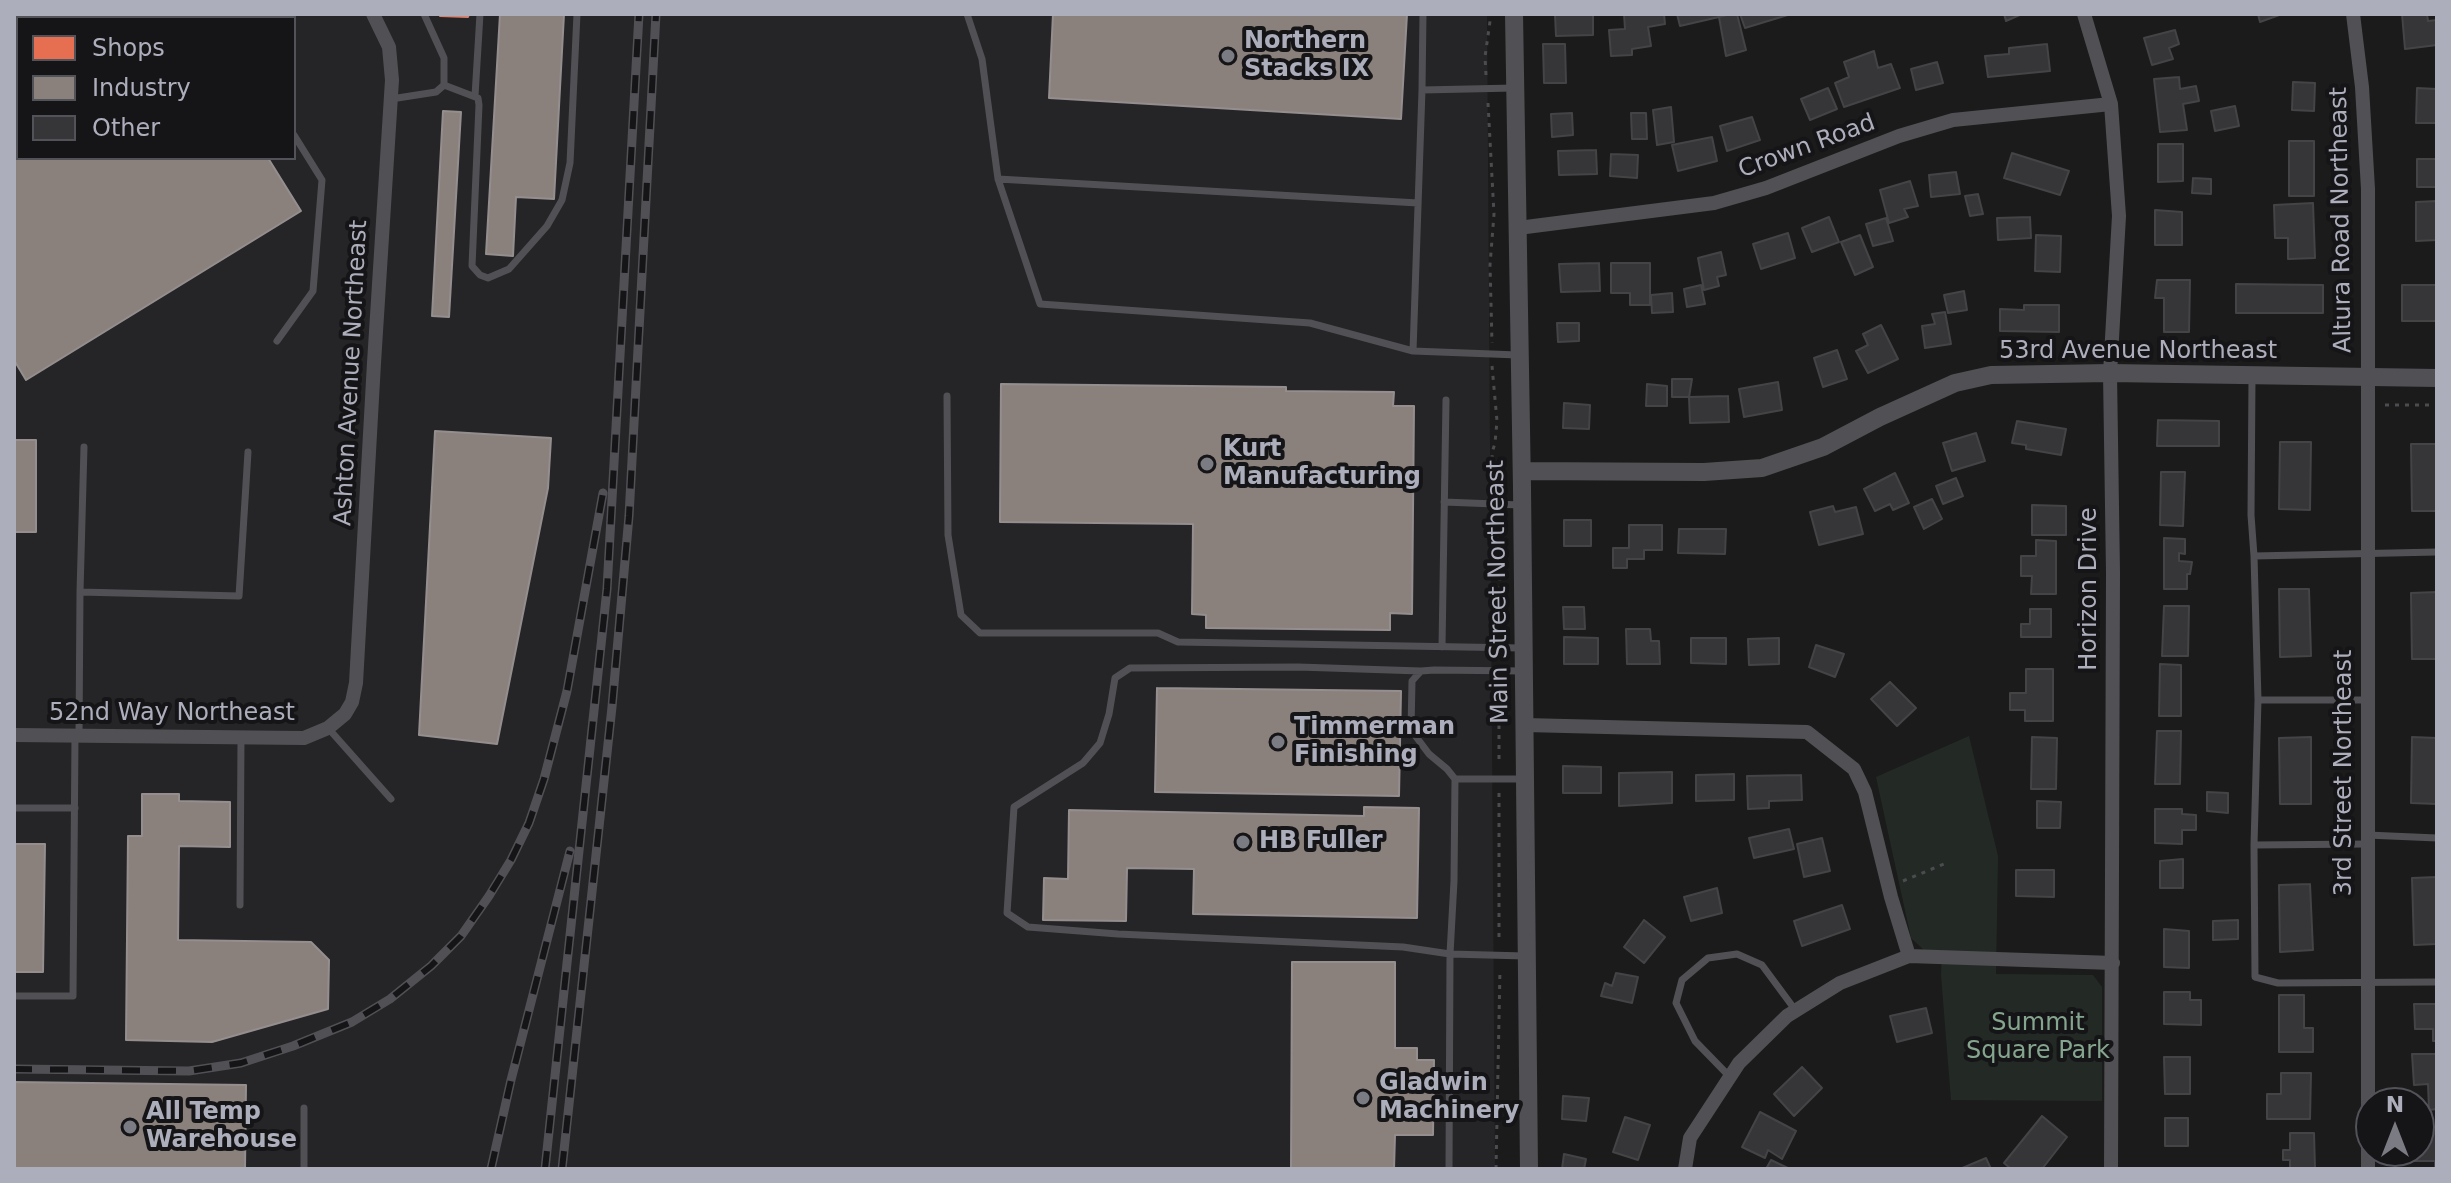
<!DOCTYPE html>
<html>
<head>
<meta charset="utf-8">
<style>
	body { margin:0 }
	#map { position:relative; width:2451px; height:1183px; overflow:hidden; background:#1b1b1b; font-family:"DejaVu Sans",sans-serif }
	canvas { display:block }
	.frame { position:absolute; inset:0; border:16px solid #adaebb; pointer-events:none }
	.legend { position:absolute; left:16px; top:16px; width:280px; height:144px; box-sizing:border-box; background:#151517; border:2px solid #525259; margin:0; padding:10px 14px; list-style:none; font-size:24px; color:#adaebb }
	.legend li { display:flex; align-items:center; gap:16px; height:40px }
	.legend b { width:40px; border:2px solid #525259 }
	.north { position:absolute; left:2355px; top:1087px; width:80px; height:80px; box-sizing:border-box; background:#151517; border:2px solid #525259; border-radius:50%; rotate:0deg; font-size:22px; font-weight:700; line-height:32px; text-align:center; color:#adaebb }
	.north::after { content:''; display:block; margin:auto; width:28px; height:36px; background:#7a7b83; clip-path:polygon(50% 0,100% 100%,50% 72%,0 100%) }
</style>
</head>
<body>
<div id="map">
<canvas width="2451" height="1183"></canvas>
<div class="frame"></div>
<ul class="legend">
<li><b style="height:22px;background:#e76f51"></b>Shops</li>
<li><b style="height:22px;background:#8a817c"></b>Industry</li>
<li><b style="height:22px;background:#363537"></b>Other</li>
</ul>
<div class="north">N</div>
</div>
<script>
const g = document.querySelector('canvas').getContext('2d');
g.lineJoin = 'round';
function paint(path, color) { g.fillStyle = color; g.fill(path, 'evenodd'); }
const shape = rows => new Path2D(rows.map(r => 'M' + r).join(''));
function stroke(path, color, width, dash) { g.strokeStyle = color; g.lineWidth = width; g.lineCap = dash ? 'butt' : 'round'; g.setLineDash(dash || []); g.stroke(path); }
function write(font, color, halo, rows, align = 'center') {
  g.font = font + ' "DejaVu Sans",sans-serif'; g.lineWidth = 8; g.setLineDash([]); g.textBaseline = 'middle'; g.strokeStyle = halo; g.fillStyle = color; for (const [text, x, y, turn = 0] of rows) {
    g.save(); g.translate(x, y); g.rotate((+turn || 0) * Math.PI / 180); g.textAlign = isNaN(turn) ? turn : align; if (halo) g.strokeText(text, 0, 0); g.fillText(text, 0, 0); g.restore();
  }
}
const built = shape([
	[14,14,1487,14,1495,1169,14,1169],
	[18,18,294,18,294,158,18,158]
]);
const green = shape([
	[1969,736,1998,856,1996,974,2093,975,2102,987,2102,1101,1951,1100,1941,975,1942,950,1926,952,1911,938,1876,777]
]);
const shops = shape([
	[440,14,469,14,468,17,440,16,440,14]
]);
const industry = shape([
	[500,14,564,14,554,199,516,197,513,256,486,254,500,14],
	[1053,14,1407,14,1401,119,1049,98,1053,14],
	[443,111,461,112,449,317,432,316,443,111],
	[18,134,18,158,268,158,301,211,26,380,14,360,14,137,18,134],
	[1001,384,1286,387,1286,391,1394,392,1393,406,1414,406,1412,614,1390,613,1390,630,1206,628,1206,615,1192,614,1193,524,1000,522,1001,384],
	[435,431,551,438,548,488,497,744,419,735,435,431],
	[14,440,36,440,36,532,14,532,14,440],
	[1157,688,1401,691,1399,796,1155,792,1157,688],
	[142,794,179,794,179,801,230,802,230,847,179,846,178,940,311,942,329,960,328,1009,212,1042,126,1040,128,836,142,836,142,794],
	[1364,807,1419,808,1417,918,1193,914,1194,869,1127,868,1126,921,1043,920,1044,878,1068,879,1069,810,1364,816,1364,807],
	[14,844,45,844,43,972,14,972,14,844],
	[1292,962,1395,962,1395,1048,1417,1048,1417,1060,1434,1060,1433,1135,1395,1135,1394,1169,1291,1169,1292,962],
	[14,1082,246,1085,245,1169,14,1169,14,1082]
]);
const building = shape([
	[1555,14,1593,14,1593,35,1556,36,1555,14],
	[1624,14,1664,14,1665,24,1648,27,1651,46,1632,49,1632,55,1611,56,1609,30,1625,29,1624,14],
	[1677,14,1718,14,1719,17,1680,26,1677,14],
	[1731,14,1737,14,1746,50,1726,56,1719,17,1731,14],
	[1740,14,1791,14,1745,28,1740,14],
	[2004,14,2022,14,2006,21,2004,14],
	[2258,14,2282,14,2260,22,2258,14],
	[2402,14,2427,14,2428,21,2437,20,2437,45,2405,49,2402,14],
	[2175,30,2179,44,2169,48,2173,59,2152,65,2144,38,2175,30],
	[1543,44,1565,44,1566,83,1544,83,1543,44],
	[2047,44,2050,71,1988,77,1985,56,2009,54,2009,48,2047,44],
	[1874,51,1878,68,1891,64,1900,88,1844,107,1835,83,1849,77,1844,62,1874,51],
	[1937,62,1943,83,1916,90,1911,69,1937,62],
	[2179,77,2180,89,2196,86,2199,101,2183,104,2187,130,2160,132,2154,79,2179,77],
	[2293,82,2315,83,2314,111,2292,110,2293,82],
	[1828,88,1837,109,1810,120,1801,99,1828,88],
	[2417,88,2437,89,2437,123,2416,123,2417,88],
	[2235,106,2239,126,2215,131,2211,111,2235,106],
	[1671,107,1674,142,1657,145,1653,110,1671,107],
	[1572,113,1573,135,1552,137,1551,114,1572,113],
	[1631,113,1646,113,1647,139,1632,139,1631,113],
	[1752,117,1760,140,1727,151,1720,126,1752,117],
	[1712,137,1717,161,1678,171,1672,145,1712,137],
	[2289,141,2314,141,2314,196,2289,196,2289,141],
	[2158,144,2183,144,2183,181,2158,182,2158,144],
	[1596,150,1597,174,1559,175,1558,151,1596,150],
	[2012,153,2069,171,2060,195,2004,178,2012,153],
	[1611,154,1638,155,1637,178,1610,176,1611,154],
	[2417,159,2437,159,2437,187,2417,187,2417,159],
	[1956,172,1960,194,1931,197,1929,175,1956,172],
	[2193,178,2211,179,2211,194,2192,193,2193,178],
	[1910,181,1918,206,1904,209,1908,217,1889,223,1880,190,1910,181],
	[1978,194,1983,214,1970,216,1965,196,1978,194],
	[2437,201,2437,240,2416,241,2416,202,2437,201],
	[2313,203,2315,258,2288,259,2288,238,2275,238,2274,205,2313,203],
	[2155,210,2182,212,2182,245,2155,245,2155,210],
	[1829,217,1839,242,1812,252,1802,228,1829,217],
	[2030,217,2031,238,1998,240,1997,218,2030,217],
	[1886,218,1893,241,1873,246,1866,224,1886,218],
	[1788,233,1795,258,1761,269,1753,244,1788,233],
	[1860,235,1873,267,1855,275,1841,242,1860,235],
	[2036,235,2061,236,2060,272,2035,271,2036,235],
	[1721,252,1726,275,1717,277,1719,286,1704,290,1698,258,1721,252],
	[1599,263,1600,291,1561,292,1559,264,1599,263],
	[1611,263,1650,263,1650,305,1630,305,1630,293,1611,293,1611,263],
	[2157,280,2190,280,2189,332,2164,332,2164,298,2155,298,2157,280],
	[2236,284,2323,285,2323,313,2236,313,2236,284],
	[1701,285,1705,304,1687,307,1684,289,1701,285],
	[2402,285,2437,285,2437,321,2402,321,2402,285],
	[1964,291,1967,310,1948,313,1944,295,1964,291],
	[1672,293,1673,312,1652,313,1651,295,1672,293],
	[2024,305,2059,305,2059,332,2000,331,2000,309,2024,310,2024,305],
	[1945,312,1951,344,1925,348,1922,326,1935,324,1932,314,1945,312],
	[1557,323,1579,323,1579,341,1558,342,1557,323],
	[1881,325,1898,359,1868,373,1856,351,1868,345,1863,334,1881,325],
	[1837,350,1847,379,1823,387,1814,358,1837,350],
	[1672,379,1692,379,1689,397,1672,397,1672,379],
	[1778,382,1782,410,1744,417,1739,389,1778,382],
	[1647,384,1667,386,1667,406,1646,406,1647,384],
	[1728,396,1729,422,1690,423,1689,397,1728,396],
	[1564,403,1590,405,1589,429,1563,428,1564,403],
	[2158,420,2219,421,2219,446,2157,446,2158,420],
	[2017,421,2066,429,2061,455,2026,449,2026,445,2012,443,2017,421],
	[1976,433,1985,461,1952,471,1943,443,1976,433],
	[2280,442,2311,442,2310,510,2279,509,2280,442],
	[2411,444,2437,444,2437,511,2412,511,2411,444],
	[2161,472,2185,472,2183,526,2160,525,2161,472],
	[1895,473,1909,503,1893,510,1890,504,1875,511,1864,489,1895,473],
	[1956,478,1963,496,1943,504,1936,486,1956,478],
	[1932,499,1942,519,1924,529,1914,507,1932,499],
	[2032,505,2066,506,2066,535,2032,535,2032,505],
	[1833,506,1835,512,1856,507,1863,534,1819,545,1810,512,1833,506],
	[1564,520,1591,520,1591,546,1564,546,1564,520],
	[1629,525,1662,525,1662,550,1644,550,1644,559,1627,559,1627,568,1613,568,1613,548,1629,548,1629,525],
	[1679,529,1726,529,1725,554,1678,553,1679,529],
	[2164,538,2185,539,2185,554,2179,553,2179,561,2192,562,2190,574,2187,574,2187,589,2164,589,2164,538],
	[2036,540,2056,541,2056,594,2031,594,2032,576,2021,576,2021,556,2036,556,2036,540],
	[2279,589,2309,589,2311,656,2280,657,2279,589],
	[2437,592,2437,659,2412,659,2411,593,2437,592],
	[2164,606,2189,606,2188,656,2162,656,2164,606],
	[1563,607,1584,607,1585,629,1564,629,1563,607],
	[2030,609,2051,609,2051,637,2021,637,2021,624,2030,624,2030,609],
	[1626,629,1650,629,1651,641,1659,641,1660,664,1627,664,1626,629],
	[1564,637,1598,638,1598,664,1564,664,1564,637],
	[1691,638,1726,638,1726,664,1691,663,1691,638],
	[1779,638,1779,664,1749,665,1748,639,1779,638],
	[1816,645,1844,654,1835,677,1809,667,1816,645],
	[2160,664,2181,665,2181,716,2159,716,2160,664],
	[2026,669,2053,669,2053,721,2025,721,2025,710,2010,710,2010,693,2026,693,2026,669],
	[1890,682,1916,708,1897,726,1871,699,1890,682],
	[2157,731,2181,731,2180,784,2155,784,2157,731],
	[2032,737,2057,738,2056,789,2031,789,2032,737],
	[2311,737,2311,804,2280,804,2279,738,2311,737],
	[2412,737,2437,738,2437,804,2411,803,2412,737],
	[1563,766,1601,767,1601,793,1563,793,1563,766],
	[1672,772,1672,803,1619,806,1619,773,1672,772],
	[1734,774,1734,800,1696,801,1696,775,1734,774],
	[1801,775,1802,800,1769,801,1769,808,1748,809,1747,776,1801,775],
	[2207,792,2228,793,2228,813,2207,811,2207,792],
	[2037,801,2061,802,2060,828,2037,828,2037,801],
	[2155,809,2182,809,2182,814,2196,815,2196,830,2182,830,2182,844,2155,843,2155,809],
	[1789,829,1794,849,1754,858,1749,838,1789,829],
	[1822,838,1830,871,1804,877,1797,844,1822,838],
	[2183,859,2183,888,2160,888,2160,861,2183,859],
	[2016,870,2054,870,2054,897,2016,896,2016,870],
	[2437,877,2437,944,2414,945,2412,878,2437,877],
	[2310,884,2313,950,2280,952,2279,885,2310,884],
	[1717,888,1722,913,1691,921,1684,897,1717,888],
	[1842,905,1850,929,1802,946,1794,921,1842,905],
	[1644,920,1665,937,1644,963,1624,947,1644,920],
	[2238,920,2238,939,2213,940,2213,921,2238,920],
	[2164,929,2189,931,2189,968,2164,967,2164,929],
	[1616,973,1638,977,1632,1003,1601,996,1605,983,1612,986,1616,973],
	[2164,992,2190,992,2190,1000,2201,1000,2201,1025,2164,1024,2164,992],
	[2279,995,2304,995,2304,1028,2313,1028,2313,1052,2279,1052,2279,995],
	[2414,1004,2437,1004,2437,1041,2433,1041,2433,1029,2415,1029,2414,1004],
	[1926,1008,1932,1033,1897,1042,1890,1016,1926,1008],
	[2412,1054,2437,1054,2437,1109,2429,1110,2428,1084,2414,1085,2412,1054],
	[2164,1057,2190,1057,2190,1094,2165,1094,2164,1057],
	[1802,1067,1822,1088,1794,1116,1774,1094,1802,1067],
	[2281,1073,2311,1073,2310,1119,2267,1119,2267,1094,2281,1094,2281,1073],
	[1563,1096,1589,1098,1586,1121,1562,1119,1563,1096],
	[1760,1112,1796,1131,1782,1159,1768,1150,1765,1158,1742,1147,1760,1112],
	[2042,1116,2067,1137,2042,1169,2011,1169,2004,1163,2042,1116],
	[1625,1117,1650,1125,1638,1160,1613,1152,1625,1117],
	[2165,1118,2188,1118,2188,1146,2165,1146,2165,1118],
	[2419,1127,2437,1127,2437,1169,2435,1169,2435,1161,2414,1161,2413,1151,2419,1151,2419,1127],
	[2290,1133,2314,1133,2315,1169,2290,1169,2290,1160,2283,1160,2283,1150,2290,1150,2290,1133],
	[1564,1154,1586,1159,1584,1169,1562,1169,1564,1154],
	[1986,1158,1991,1169,1960,1169,1986,1158],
	[1771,1160,1790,1169,1766,1169,1771,1160]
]);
const path = shape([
	[1486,75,1485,57,1491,14],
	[1488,103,1494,214,1490,265,1492,343],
	[1492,366,1497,421,1495,443,1492,453,1493,490],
	[2385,405,2437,405],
	[1494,517,1499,547,1500,593,1498,633],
	[1499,685,1499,765],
	[1499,793,1499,941],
	[1903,881,1944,864],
	[1496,1169,1500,969]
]);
const service = shape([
	[24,14,27,18],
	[967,14,982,59,998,179,1040,304,1310,323,1413,351,1518,355],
	[262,18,267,14],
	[444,85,478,98,479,105,472,266,480,275,488,278,509,269,547,226,562,200,570,163,577,14],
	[1422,90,1423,14],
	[475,96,480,14],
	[391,99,436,92,444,85,444,58,424,14],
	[998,179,1418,203],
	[277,341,313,291,322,180,294,135],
	[1413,351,1422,90,1514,88],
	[2252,378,2251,515,2254,556,2258,700,2254,845,2255,977,2278,983,2437,982],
	[947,396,948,535,961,615,980,633,1158,633,1178,642,1521,648],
	[1444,502,1520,505],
	[2254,556,2437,552],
	[80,592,84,447],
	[1442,647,1446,400],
	[1421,671,1298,667,1130,668,1115,678,1109,714,1100,743,1083,763,1014,807,1007,913,1028,927,1118,934,1403,947,1450,954,1525,956],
	[2258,700,2367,700],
	[328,728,391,799],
	[79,736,80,592,239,596,248,452],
	[1455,779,1525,779],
	[14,808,75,808],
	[2367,835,2437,838],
	[2254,845,2367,844],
	[240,905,241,738],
	[14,996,73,996,75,736],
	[1730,1077,1695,1041,1676,1003,1682,980,1708,958,1737,954,1762,965,1796,1011],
	[304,1108,304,1169],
	[1449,1169,1450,954,1454,881,1455,779,1447,769,1429,754,1411,730,1412,681,1421,671,1434,670,1523,671]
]);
const minor = shape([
	[2084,14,2111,104,2119,216,2110,373,2113,573,2111,1169],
	[2353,14,2362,87,2368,189,2368,1169],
	[65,18,71,14],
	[14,51,18,49],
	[1518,228,1714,203,1766,188,1899,136,1953,120,2111,104],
	[1525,725,1807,732,1854,769,1865,792,1891,897,1909,956],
	[14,735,304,738,328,728,345,714,352,702,356,683,374,363,392,80,389,47,373,14],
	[1685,1169,1690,1138,1739,1063,1787,1016,1840,983,1909,956,2113,963]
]);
const tertiary = shape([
	[1514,14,1522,488,1529,1169],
	[1522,471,1704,472,1762,468,1823,447,1880,417,1955,383,1991,375,2110,373,2437,378]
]);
const rail = shape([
	[14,1069,189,1071,241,1063,293,1046,352,1022,390,999,431,966,461,936,489,896,511,860,529,823,544,779,567,691,603,493],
	[491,1169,511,1080,570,851],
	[545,1169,607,589,639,14],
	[562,1169,612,707,629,516,656,14]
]);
const markers = [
	[1228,56,8,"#7a7b83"],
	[1207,464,8,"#7a7b83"],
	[1278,742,8,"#7a7b83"],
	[1243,842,8,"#7a7b83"],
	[1363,1098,8,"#7a7b83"],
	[130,1127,8,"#7a7b83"]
];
const poiNames = [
	["Northern",1244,42],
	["Stacks IX",1244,70],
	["Kurt",1223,450],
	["Manufacturing",1223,478],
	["Timmerman",1294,728],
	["Finishing",1294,756],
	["HB Fuller",1259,842],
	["Gladwin",1379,1084],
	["Machinery",1379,1112],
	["All Temp",146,1113],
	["Warehouse",146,1141]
];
const streetNames = [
	["Crown Road",1807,147,-20],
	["Altura Road Northeast",2342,220,-91],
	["53rd Avenue Northeast",2138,352],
	["Ashton Avenue Northeast",352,373,-87],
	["Horizon Drive",2090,589,-90],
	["Main Street Northeast",1499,592,-91],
	["52nd Way Northeast",172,714],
	["3rd Street Northeast",2345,773,-90]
];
const parkNames = [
	["Summit",2038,1024],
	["Square Park",2038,1052]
];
paint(built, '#252527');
paint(green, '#232a25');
paint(shops, '#e76f51');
stroke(shops, '#d68271', 2);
paint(industry, '#8a817c');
stroke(industry, '#948e8f', 2);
paint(building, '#363537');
stroke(building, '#444447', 2);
stroke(path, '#4c4c50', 3, [4, 6]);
stroke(service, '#515155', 7);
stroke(minor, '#515155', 14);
stroke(tertiary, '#515155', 18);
stroke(rail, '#515055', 9);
stroke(rail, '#151517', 6, [18]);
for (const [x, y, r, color] of markers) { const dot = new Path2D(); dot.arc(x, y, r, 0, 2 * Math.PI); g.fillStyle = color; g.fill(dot); stroke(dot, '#151517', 3); }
write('bold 24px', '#adaebb', '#151517', poiNames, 'left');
write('24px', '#adaebb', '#151517', streetNames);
write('24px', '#85a58e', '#151517', parkNames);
</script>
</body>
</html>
